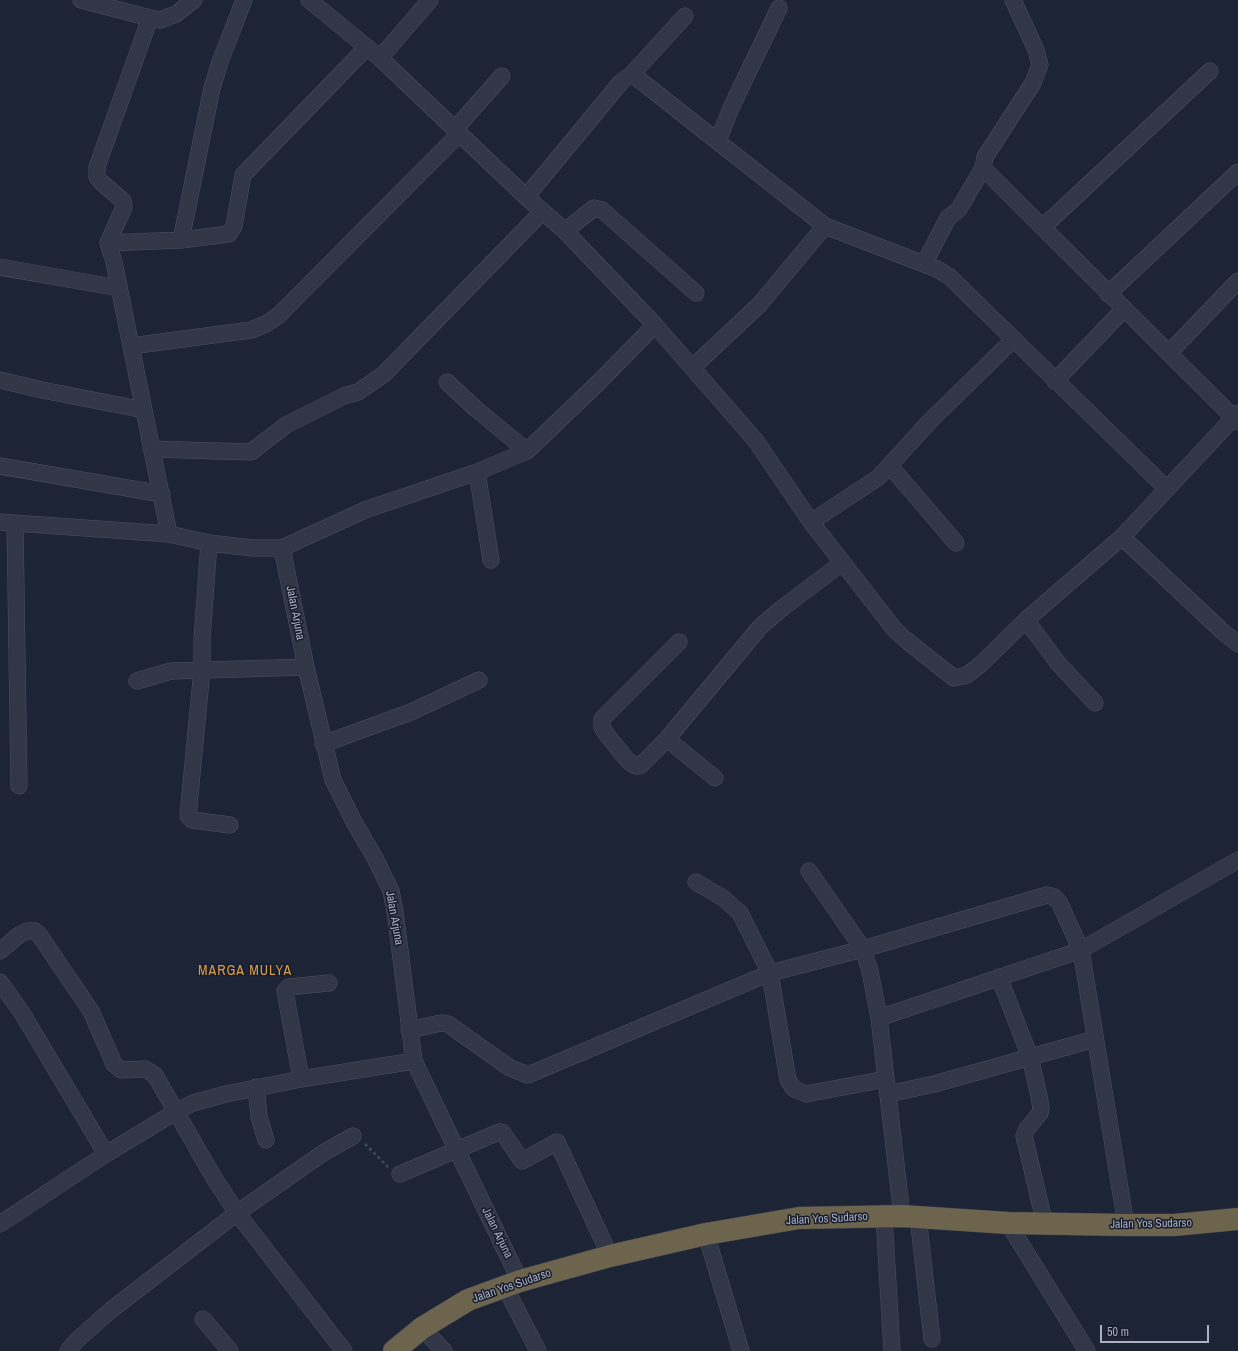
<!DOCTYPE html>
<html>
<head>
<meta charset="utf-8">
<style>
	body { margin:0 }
	#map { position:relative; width:1238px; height:1351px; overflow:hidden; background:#1d2435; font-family:"Archivo Narrow",sans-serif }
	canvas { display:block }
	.scale { position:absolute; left:1100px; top:1325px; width:109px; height:18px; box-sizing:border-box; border:2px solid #aab0c4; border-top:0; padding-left:5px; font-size:12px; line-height:14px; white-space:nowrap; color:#aab0c4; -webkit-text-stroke:3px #171c2a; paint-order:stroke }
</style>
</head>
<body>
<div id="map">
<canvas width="1238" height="1351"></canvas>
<div class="scale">50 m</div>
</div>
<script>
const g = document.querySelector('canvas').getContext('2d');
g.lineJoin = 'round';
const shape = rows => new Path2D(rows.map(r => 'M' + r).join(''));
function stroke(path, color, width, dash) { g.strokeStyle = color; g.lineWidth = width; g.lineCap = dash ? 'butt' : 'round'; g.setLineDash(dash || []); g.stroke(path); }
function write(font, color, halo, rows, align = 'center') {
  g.font = font + ' "Archivo Narrow",sans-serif'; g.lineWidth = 3; g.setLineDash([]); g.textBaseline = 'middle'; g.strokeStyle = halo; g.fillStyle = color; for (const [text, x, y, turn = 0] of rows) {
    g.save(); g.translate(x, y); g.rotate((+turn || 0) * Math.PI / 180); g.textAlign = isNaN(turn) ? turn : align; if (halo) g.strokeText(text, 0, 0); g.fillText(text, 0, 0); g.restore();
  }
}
const path = shape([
	[365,1144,388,1167]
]);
const street = shape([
	[81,0,150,18],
	[309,0,380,58,526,197,565,231,655,325,756,441,811,522,895,630,906,640,954,678,967,675,980,665,1026,620,1122,537,1238,413],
	[1013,0,1036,50,1040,65,1033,83,985,157,983,168,1238,422],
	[380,58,430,0],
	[632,74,685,16],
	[455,129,502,76],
	[718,141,731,108,779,8],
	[526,197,621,82,632,74,825,226,937,269,950,277,1167,489],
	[1043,227,1210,71],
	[565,231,594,208,602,210,696,293],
	[181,240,212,88,220,62,244,0],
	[108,243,181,240,229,234,234,226,243,175,367,47],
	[924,264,948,218,959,209,983,168],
	[0,267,119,288],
	[1108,294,1238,172],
	[131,346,251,330,266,324,279,315,459,134],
	[1169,353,1238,281],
	[693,367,759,305,825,226],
	[0,380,42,390,144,410],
	[1055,381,1124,309],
	[447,382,476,409,527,451],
	[151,449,251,452,286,425,344,396,358,392,384,374,542,212],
	[0,466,162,494],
	[890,466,956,543],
	[477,472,491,560],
	[0,522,169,534,209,543,253,548,282,548,365,510,477,472,527,451,597,384,655,325],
	[811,522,879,477,930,421,1013,340],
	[15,524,19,786],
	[169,534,114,262,108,243,124,207,123,201,101,182,97,177,97,167,150,18,160,20,176,14,194,0],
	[1122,537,1222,631,1238,644],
	[209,543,202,639,202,669,188,816,192,820,230,825],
	[282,548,306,667,333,780,354,822,375,858,391,891,395,911,414,1061,520,1281],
	[1026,620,1058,663,1095,703],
	[679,642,602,719,602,727,607,735,628,761,636,766,640,766,667,739,760,627,781,609,842,563],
	[137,681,171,671,306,667],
	[667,739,715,778],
	[323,744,411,712,479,680],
	[809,871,863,949,870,971,879,1018,902,1216],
	[696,882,723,898,740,913,770,973,788,1080,794,1089,806,1094,886,1079],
	[0,951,19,935,27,931,35,931,40,936,91,1011,114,1064,121,1070,145,1069,155,1075,214,1178,237,1213,344,1351],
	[999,977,1030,1057,1039,1096,1041,1108,1040,1113,1027,1129,1024,1136,1045,1224],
	[0,982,22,1013,106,1154],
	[879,1018,1081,950,1238,860],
	[409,1030,441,1023,448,1024,510,1068,528,1075,770,973,863,949,1047,895,1054,897,1059,902,1081,950,1126,1225],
	[301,1079,285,991,289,987,329,983],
	[256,1087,259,1117,266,1140],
	[888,1094,934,1084,1095,1039],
	[400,1174,499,1132,502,1132,505,1136,522,1161,557,1142,610,1256],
	[884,1217,892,1351],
	[918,1217,932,1339],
	[1008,1223,1087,1351],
	[0,1224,106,1154,177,1111,193,1103,226,1094,301,1079,414,1061],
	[706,1234,741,1351],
	[505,1287,538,1351],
	[203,1319,230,1351],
	[422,1328,444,1351],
	[68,1351,76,1341,111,1310,237,1213,323,1153,353,1136]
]);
const highway = shape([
	[394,1351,422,1328,468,1300,520,1281,610,1256,706,1234,799,1218,902,1216,1008,1223,1126,1225,1174,1225,1238,1219]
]);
const streetNames = [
	["Jalan Arjuna",295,613,79],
	["Jalan Arjuna",394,918,80],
	["Jalan Yos Sudarso",827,1219,-3],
	["Jalan Yos Sudarso",1151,1224,-1],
	["Jalan Arjuna",497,1233,64],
	["Jalan Yos Sudarso",512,1286,-19]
];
const quarterNames = [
	["MARGA MULYA",245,971]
];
stroke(street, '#4b5161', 17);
stroke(highway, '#383e4d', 23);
stroke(path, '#3d4e54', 2.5, [3, 3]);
stroke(street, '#313746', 16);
stroke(highway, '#6d644d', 22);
write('12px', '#aab0c4', '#171c2a', streetNames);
g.letterSpacing = '1px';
write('14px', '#d89e51', '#171c2a', quarterNames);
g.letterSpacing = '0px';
</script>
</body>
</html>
